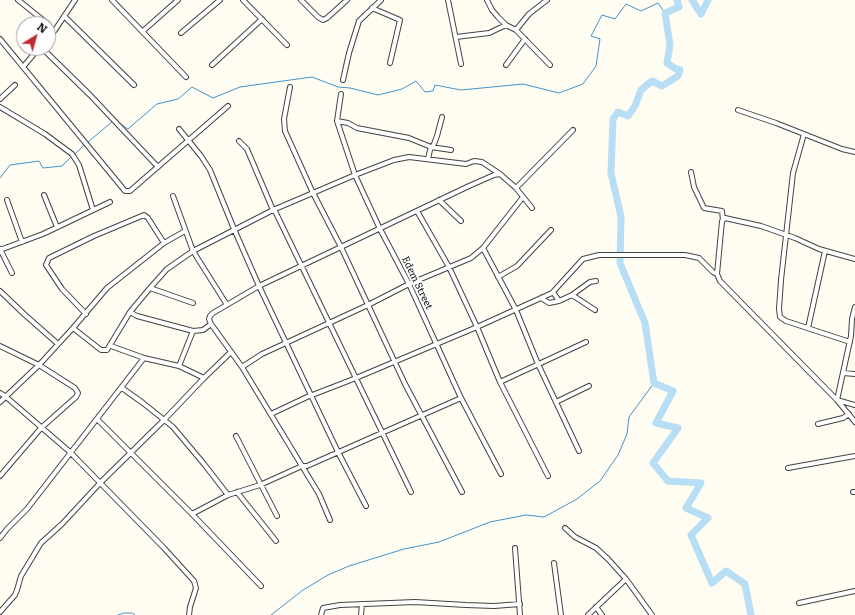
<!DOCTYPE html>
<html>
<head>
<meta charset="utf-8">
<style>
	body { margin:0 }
	#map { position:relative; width:855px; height:615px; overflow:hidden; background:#fffcf2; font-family:Literata,serif }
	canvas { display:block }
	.north { position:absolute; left:16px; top:16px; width:40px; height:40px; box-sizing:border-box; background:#fff; border:1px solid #9f9f9f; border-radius:50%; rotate:37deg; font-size:11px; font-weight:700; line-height:16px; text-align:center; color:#0f0f0f }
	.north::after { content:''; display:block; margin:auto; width:14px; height:18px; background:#bd2a32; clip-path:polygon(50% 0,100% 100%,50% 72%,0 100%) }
</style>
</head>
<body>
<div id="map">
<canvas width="855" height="615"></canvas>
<div class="north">N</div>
</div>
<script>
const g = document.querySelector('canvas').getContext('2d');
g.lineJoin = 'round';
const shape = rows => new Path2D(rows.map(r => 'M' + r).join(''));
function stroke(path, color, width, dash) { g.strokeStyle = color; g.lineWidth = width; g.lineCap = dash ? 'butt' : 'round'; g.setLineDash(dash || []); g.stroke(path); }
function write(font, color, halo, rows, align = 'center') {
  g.font = font + ' Literata,serif'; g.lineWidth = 4; g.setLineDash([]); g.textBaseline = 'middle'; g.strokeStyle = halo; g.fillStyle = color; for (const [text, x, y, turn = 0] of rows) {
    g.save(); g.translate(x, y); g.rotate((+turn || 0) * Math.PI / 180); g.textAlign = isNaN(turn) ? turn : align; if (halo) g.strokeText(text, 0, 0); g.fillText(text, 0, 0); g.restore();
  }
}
const stream = shape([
	[119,123,128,129,157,104,178,99,192,87,213,98,240,87,312,77,338,87,350,88,378,95,402,89,416,81,425,92,433,91,435,85,461,90,523,84,559,93,583,84,596,66,600,39,591,36,602,15,615,19,626,4,641,11,658,3,665,13],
	[88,142,113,121],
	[75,154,85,144],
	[0,178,10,165,39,161,43,168,62,166,72,156],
	[118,615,124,613,132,613,135,615],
	[271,615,303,590,328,575,349,566,404,549,439,542,490,522,526,515,544,517,577,499,600,481,618,455,627,434,629,417,654,383]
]);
const river = shape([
	[677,0,679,7,665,13,670,45,667,63,676,69,680,70,678,76,662,86,652,81,641,90,635,106,628,116,618,112,613,119,611,173,621,217,620,263,645,323,654,383,673,391,656,423,678,428,653,463,668,481,701,483,686,508,708,518,691,535,712,583,726,571,745,584,751,615],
	[692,0,701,14,708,0]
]);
const minor = shape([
	[18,0,48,24],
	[112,0,186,77],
	[243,0,287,45],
	[301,0,318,17,323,20,327,18,347,0],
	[448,0,461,64],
	[487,0,492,10,498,17,506,25,516,30,550,65],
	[372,8,400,20,390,63],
	[64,16,134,85],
	[516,30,529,14,547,0],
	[143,31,178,0],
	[181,33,220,0],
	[456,37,489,33,506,25],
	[48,38,55,30,75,0],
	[0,39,125,191,130,191,228,106],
	[42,48,90,95,158,167],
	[212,65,262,19],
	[506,65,525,39],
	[23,67,39,48],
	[343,80,349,53,359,21,381,0],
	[290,87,284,119,285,131,313,193,341,247,405,384,462,492],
	[341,94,337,121,355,175,380,229,409,284,461,398,501,474],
	[0,99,15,85],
	[0,107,45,134,72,154,79,165,93,210],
	[738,110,776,123,842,149,855,152],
	[337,121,348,123,357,128,409,138,431,147,451,150],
	[179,129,201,156,210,170,234,229,259,286,338,452,366,506],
	[804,134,793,173,781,280,779,309,780,317,786,321,850,342],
	[239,141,247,149,273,210],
	[428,159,430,150,434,144,437,136,442,117],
	[691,172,694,187,704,208,722,211,723,220],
	[516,188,573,130],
	[44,195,57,227],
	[173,196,193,251,227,305],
	[7,200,22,242],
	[439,200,461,221],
	[274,209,411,492],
	[417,211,449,267,477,327,500,382,548,476],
	[483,248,516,310,538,364,579,451],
	[0,249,12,273],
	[0,250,43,234,110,202],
	[855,259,819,249,795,238,761,226,725,218,722,221,717,274,720,281,837,400,855,422],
	[498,277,517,266,551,230],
	[150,288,193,303],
	[0,291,24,314,58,344],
	[553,292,559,301,572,295,590,282,596,281],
	[572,295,595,310],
	[541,298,549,303,559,301],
	[855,307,852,319,851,336,837,400,855,405],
	[130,312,137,316,193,331,203,330,211,324],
	[86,314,62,289,46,265,49,258,94,236,144,215,148,218,164,243],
	[73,328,101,350,107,350,130,312,150,288,167,269,193,251,273,210,355,175,394,160,409,157,466,164,474,161,482,162,500,174,516,188,532,208],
	[808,328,825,251],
	[0,346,39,365,75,388,78,393,76,397,41,428,0,476],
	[111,346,144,358,179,366,204,378],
	[179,366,193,331],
	[242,367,262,354,368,305,409,284,471,258,483,248,523,197],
	[843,373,855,374],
	[500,382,586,342],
	[122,388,143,403,173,427,204,464,228,495],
	[0,393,5,396,70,452,164,548,194,581,196,588,190,607,189,615],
	[0,402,39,365,73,328,107,288,164,243,185,231],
	[556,402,589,386],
	[271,414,307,397,356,378,477,327,552,293,583,259,599,255,685,255,699,258,713,272,717,274],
	[97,419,192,514,261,586],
	[818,424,843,418,849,414],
	[236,436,277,516],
	[788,468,855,456],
	[237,492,276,541],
	[853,492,855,492],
	[192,514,228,495,260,485,302,466,307,466,461,398],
	[330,520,319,494,242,367,211,324,209,319,210,316,213,313,259,286,469,186,494,175,500,174],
	[565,528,575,537,596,548,608,559,626,579,652,615],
	[0,538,7,529,27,509,144,358],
	[515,548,520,615],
	[554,563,561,615],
	[799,603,855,591],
	[596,607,602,615],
	[0,612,15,595,17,590,21,576,41,543,62,524,101,482,164,420,204,378,231,352],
	[321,615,323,608,340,605,415,602,466,605,494,606,520,604],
	[361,615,362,604],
	[588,615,626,579]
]);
const streetNames = [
	["Edem Street",417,283,64]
];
stroke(stream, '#4194ca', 1);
stroke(river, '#b8def5', 7);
stroke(minor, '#424242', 6);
stroke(minor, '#fff', 4);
write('10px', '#0f0f0f', '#fff', streetNames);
</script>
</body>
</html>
